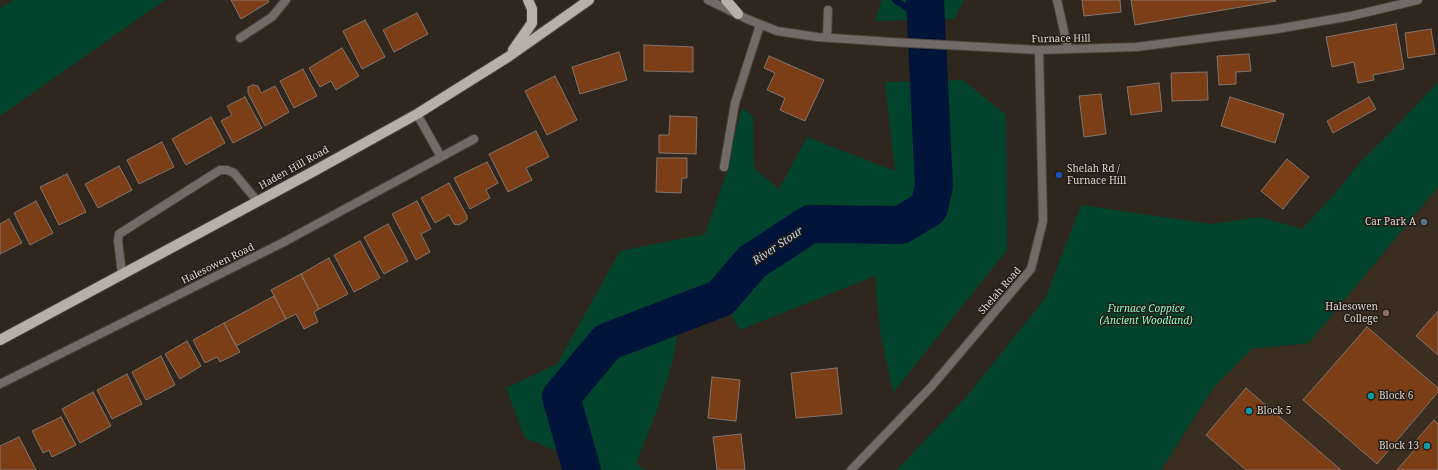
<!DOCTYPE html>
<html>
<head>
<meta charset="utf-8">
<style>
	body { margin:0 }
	canvas { display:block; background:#2f261d }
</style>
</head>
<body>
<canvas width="1438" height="470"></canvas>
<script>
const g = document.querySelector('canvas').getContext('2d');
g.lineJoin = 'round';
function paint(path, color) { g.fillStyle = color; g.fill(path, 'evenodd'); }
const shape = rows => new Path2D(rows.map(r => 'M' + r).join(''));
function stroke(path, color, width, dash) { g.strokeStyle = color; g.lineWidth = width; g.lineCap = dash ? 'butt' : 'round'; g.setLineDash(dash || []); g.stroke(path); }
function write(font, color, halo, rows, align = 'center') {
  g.font = font + ' "Noto Serif",serif'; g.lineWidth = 3; g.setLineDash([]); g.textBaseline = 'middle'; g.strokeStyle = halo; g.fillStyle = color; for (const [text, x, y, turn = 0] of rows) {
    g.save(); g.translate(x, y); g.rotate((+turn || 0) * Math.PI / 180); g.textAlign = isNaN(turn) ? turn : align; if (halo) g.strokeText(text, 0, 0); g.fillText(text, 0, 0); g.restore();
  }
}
const built = shape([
	[1438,187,1438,470,1161,470,1214,387,1251,349,1309,343]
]);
const green = shape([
	[14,0,165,0,0,116,0,8],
	[882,0,964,0,954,19,875,21],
	[963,80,1006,115,1007,250,893,393,880,331,875,276,740,330,721,298,681,314,673,360,657,410,636,464,647,470,577,470,571,457,525,438,506,388,557,364,620,251,705,234,727,172,735,133,742,108,753,116,754,168,779,189,807,137,895,171,885,82],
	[1438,82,1438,187,1309,343,1252,349,1214,387,1161,470,897,470,966,397,1046,297,1081,205,1211,224,1260,217,1302,229,1332,197,1362,160,1386,137]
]);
const stream = shape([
	[895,0,926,21]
]);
const river = shape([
	[582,470,561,397,607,342,721,298,752,262,810,224,901,225,929,208,934,186,925,0]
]);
const building = shape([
	[231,0,268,0,269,2,241,19,231,0],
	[1082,0,1120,0,1121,12,1084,16,1082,0],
	[1131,0,1275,0,1276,1,1135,25,1131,0],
	[417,13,428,34,394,52,383,30,417,13],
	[365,20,385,57,362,69,343,31,365,20],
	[1396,24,1404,69,1373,75,1374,80,1358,83,1354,62,1332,67,1326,37,1396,24],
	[1431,29,1435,54,1408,58,1405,33,1431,29],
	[644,45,693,47,693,72,644,71,644,45],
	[342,48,359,76,336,90,331,81,320,87,309,68,342,48],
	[619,52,627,80,580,94,572,67,619,52],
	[1249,54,1251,71,1236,72,1236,84,1219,85,1217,56,1249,54],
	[769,56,824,80,805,121,780,110,785,98,767,90,775,73,764,68,769,56],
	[303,69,317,96,294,108,280,81,303,69],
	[1207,72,1208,100,1172,101,1171,73,1207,72],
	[555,76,577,120,547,135,525,91,555,76],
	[1159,83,1162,111,1131,115,1127,87,1159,83],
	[253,85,258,86,261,93,275,86,289,112,265,126,248,93,248,87,253,85],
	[1101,94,1106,134,1084,137,1079,96,1101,94],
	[245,97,262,128,233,143,221,121,232,115,227,106,245,97],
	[1230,97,1284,114,1275,143,1221,126,1230,97],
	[1369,97,1376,109,1333,133,1327,121,1369,97],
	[670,116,697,117,696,154,659,153,659,135,669,135,670,116],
	[211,117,225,143,186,165,172,139,211,117],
	[536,131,549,157,526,168,532,180,508,192,489,154,536,131],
	[162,142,174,167,139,184,127,160,162,142],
	[657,158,687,158,687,178,682,178,681,193,656,192,657,158],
	[1287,159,1309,177,1283,209,1261,191,1287,159],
	[487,162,498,183,486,190,490,198,470,209,454,178,487,162],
	[119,166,132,190,98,208,85,184,119,166],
	[67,174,86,212,59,225,40,187,67,174],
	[449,183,467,216,467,220,459,225,454,224,449,215,435,223,421,198,449,183],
	[36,201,53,233,30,245,14,213,36,201],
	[417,201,431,229,421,234,430,252,416,260,392,214,417,201],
	[9,219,22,243,0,254,0,224,9,219],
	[388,224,408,261,384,274,364,237,388,224],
	[360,241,380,278,354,292,334,255,360,241],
	[329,258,348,294,319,309,301,274,329,258],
	[301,274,319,309,314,312,318,322,304,329,296,314,286,319,271,290,301,274],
	[274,296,286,319,236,346,224,323,274,296],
	[1438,311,1438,355,1416,336,1438,311],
	[224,323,240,352,220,362,217,357,205,363,193,340,224,323],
	[1367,327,1438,388,1438,392,1377,464,1303,400,1367,327],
	[187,341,201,366,180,379,165,354,187,341],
	[161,356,175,385,146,400,132,372,161,356],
	[837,368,842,414,796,418,791,373,837,368],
	[127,374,142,404,112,419,97,390,127,374],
	[712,377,740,380,736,421,708,418,712,377],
	[1246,388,1341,470,1246,470,1206,435,1246,388],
	[93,392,111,426,80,443,62,409,93,392],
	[61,417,76,445,52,457,49,450,43,453,32,431,61,417],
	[1434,420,1438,424,1438,470,1397,470,1417,447,1413,444,1434,420],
	[741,434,745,470,717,470,713,437,741,434],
	[19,437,36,470,0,470,0,446,19,437]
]);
const service = shape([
	[1057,0,1068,49],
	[827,37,828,10],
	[240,38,272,17,286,0],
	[122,274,118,241,119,234,220,170,227,170,234,173,258,202]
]);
const minor = shape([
	[441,157,474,139],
	[724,167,735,103,760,25],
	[0,384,282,243,441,157,417,114],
	[851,470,931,387,1031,269,1043,221,1039,50]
]);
const tertiary = shape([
	[708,0,747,19,777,31,817,37,891,42,1039,50,1136,47,1277,29,1351,16,1418,0]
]);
const primary = shape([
	[726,0,738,14],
	[513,50,532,23,532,9,528,0],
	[0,340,316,170,417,114,508,57,589,0]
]);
const markers = [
	[1059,175,4,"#1a4fb4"],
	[1424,222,4,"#5c6f8a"],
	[1386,313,4,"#8d6e63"],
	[1371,396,4,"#0f9aa8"],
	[1249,411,4,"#0f9aa8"],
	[1427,446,4,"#0f9aa8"]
];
const streetNames = [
	["Furnace Hill",1061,39,-1],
	["Haden Hill Road",294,168,-29],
	["Halesowen Road",218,264,-26],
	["Shelah Road",1000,291,-49]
];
const poiNames = [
	["Shelah Rd /",1067,169],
	["Furnace Hill",1067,181],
	["Car Park A",1416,222,"right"],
	["Halesowen",1378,307,"right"],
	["College",1378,319,"right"],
	["Block 6",1379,396],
	["Block 5",1257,411],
	["Block 13",1419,446,"right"]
];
const parkNames = [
	["Furnace Coppice",1146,309],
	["(Ancient Woodland)",1146,321]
];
const waterNames = [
	["River Stour",778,246,-34]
];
paint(built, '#3b2d1f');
paint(green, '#01432d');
stroke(stream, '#001439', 6);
stroke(river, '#001439', 38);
paint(building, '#7c3e17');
stroke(building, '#82746d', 1);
stroke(service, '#4b4239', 10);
stroke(minor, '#4b4239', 10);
stroke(tertiary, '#4b4239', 10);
stroke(primary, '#4b4239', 12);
stroke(service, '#706b67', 8);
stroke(minor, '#706b67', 8);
stroke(tertiary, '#706b67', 8);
stroke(primary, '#b9afa6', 10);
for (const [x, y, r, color] of markers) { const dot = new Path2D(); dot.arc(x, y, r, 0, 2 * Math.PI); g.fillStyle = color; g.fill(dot); stroke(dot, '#251c14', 1.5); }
write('10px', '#dbd5cf', '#251c14', streetNames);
write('10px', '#dbd5cf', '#251c14', poiNames, 'left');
write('italic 10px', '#85fbc8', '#251c14', parkNames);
write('italic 11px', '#bfd6f7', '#251c14', waterNames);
</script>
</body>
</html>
